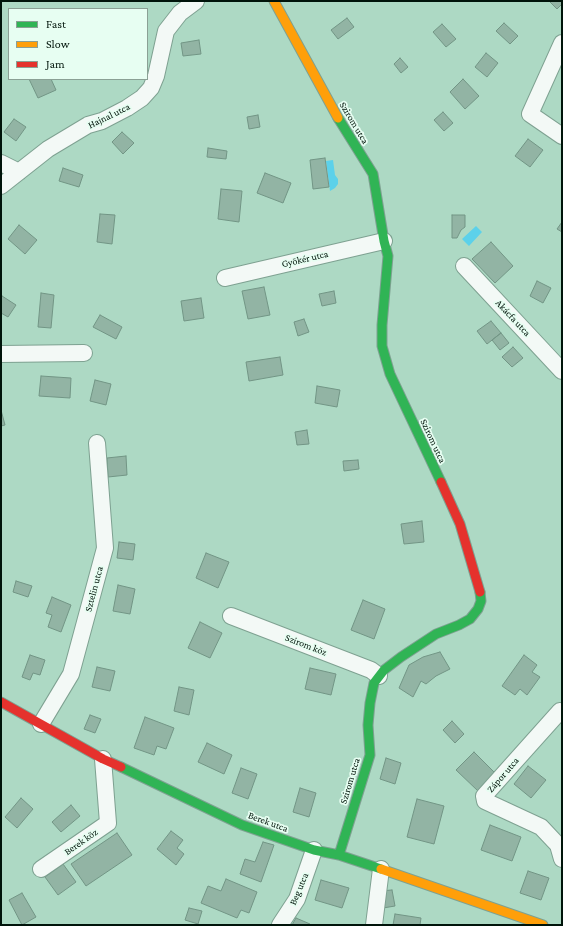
<!DOCTYPE html>
<html>
<head>
<meta charset="utf-8">
<style>
	body { margin:0 }
	#map { position:relative; width:563px; height:926px; overflow:hidden; background:#add9c4; font-family:"Crimson Pro",serif }
	canvas { display:block }
	.frame { position:absolute; inset:0; border:2px solid #00140a; pointer-events:none }
	.legend { position:absolute; left:8px; top:8px; width:140px; height:72px; box-sizing:border-box; background:#e7fef2; border:1px solid #8ba095; margin:0; padding:5px 7px; list-style:none; font-size:12px; color:#00140a }
	.legend li { display:flex; align-items:center; gap:8px; height:20px }
	.legend b { width:20px; border:1px solid #8ba095 }
</style>
</head>
<body>
<div id="map">
<canvas width="563" height="926"></canvas>
<div class="frame"></div>
<ul class="legend">
<li><b style="height:5px;background:#30b455"></b>Fast</li>
<li><b style="height:5px;background:#ff9f0a"></b>Slow</li>
<li><b style="height:5px;background:#e5322d"></b>Jam</li>
</ul>
</div>
<script>
const g = document.querySelector('canvas').getContext('2d');
g.lineJoin = 'round';
function paint(path, color) { g.fillStyle = color; g.fill(path, 'evenodd'); }
const shape = rows => new Path2D(rows.map(r => 'M' + r).join(''));
function stroke(path, color, width, dash) { g.strokeStyle = color; g.lineWidth = width; g.lineCap = dash ? 'butt' : 'round'; g.setLineDash(dash || []); g.stroke(path); }
function write(font, color, halo, rows, align = 'center') {
  g.font = font + ' "Crimson Pro",serif'; g.lineWidth = 3.5; g.setLineDash([]); g.textBaseline = 'middle'; g.strokeStyle = halo; g.fillStyle = color; for (const [text, x, y, turn = 0] of rows) {
    g.save(); g.translate(x, y); g.rotate((+turn || 0) * Math.PI / 180); g.textAlign = isNaN(turn) ? turn : align; if (halo) g.strokeText(text, 0, 0); g.fillText(text, 0, 0); g.restore();
  }
}
const water = shape([
	[333,160,335,175,338,179,338,184,335,188,330,191,326,161],
	[476,226,482,232,469,246,462,239]
]);
const building = shape([
	[549,1,562,1,562,4,557,9,549,1],
	[347,18,354,27,338,39,331,30,347,18],
	[504,23,518,36,510,44,496,31,504,23],
	[442,24,456,39,446,47,433,32,442,24],
	[199,40,201,54,183,56,181,43,199,40],
	[486,53,498,63,487,77,475,67,486,53],
	[400,58,408,67,401,73,394,64,400,58],
	[29,79,51,79,56,90,38,98,29,79],
	[463,79,479,96,465,109,450,92,463,79],
	[443,112,453,123,444,131,434,120,443,112],
	[258,115,260,127,249,129,247,117,258,115],
	[14,119,26,127,16,141,4,132,14,119],
	[122,132,134,143,123,154,112,142,122,132],
	[528,139,543,150,530,167,515,156,528,139],
	[208,148,227,151,226,159,207,157,208,148],
	[325,158,329,187,313,189,310,160,325,158],
	[63,168,83,175,79,187,59,181,63,168],
	[265,173,291,183,283,203,257,193,265,173],
	[221,189,242,191,239,222,218,219,221,189],
	[100,214,115,215,112,244,97,242,100,214],
	[452,215,465,215,465,227,461,230,457,238,452,238,452,215],
	[562,222,562,232,557,229,562,222],
	[19,225,37,240,25,254,8,239,19,225],
	[491,242,513,266,495,283,472,259,491,242],
	[537,281,551,288,543,303,530,296,537,281],
	[264,287,270,315,248,319,242,291,264,287],
	[334,291,336,303,322,306,319,294,334,291],
	[41,293,54,295,51,328,38,327,41,293],
	[2,296,16,305,8,317,1,313,1,298,2,296],
	[201,298,204,318,184,321,181,301,201,298],
	[100,315,122,327,116,339,93,327,100,315],
	[304,319,309,332,298,336,294,322,304,319],
	[491,321,501,333,487,344,477,331,491,321],
	[501,333,509,343,500,350,492,340,501,333],
	[513,347,523,358,512,367,502,357,513,347],
	[280,357,283,375,249,381,246,362,280,357],
	[41,376,71,378,70,398,39,396,41,376],
	[95,380,111,384,106,405,90,401,95,380],
	[317,386,340,390,337,407,315,403,317,386],
	[1,410,5,425,1,426,1,410],
	[307,430,309,444,297,445,295,432,307,430],
	[126,456,127,475,108,477,107,458,126,456],
	[358,460,359,469,344,471,343,461,358,460],
	[422,521,424,542,404,544,401,524,422,521],
	[119,542,135,544,133,560,117,558,119,542],
	[206,553,229,562,218,588,196,578,206,553],
	[16,581,32,586,28,597,13,592,16,581],
	[118,585,135,589,130,614,113,611,118,585],
	[52,597,71,605,61,632,48,627,52,615,46,613,52,597],
	[363,600,385,609,374,639,351,630,363,600],
	[200,622,222,633,210,658,188,648,200,622],
	[440,652,450,669,436,676,426,684,421,681,413,697,399,688,409,665,423,657,440,652],
	[30,655,45,660,40,675,33,673,30,680,22,677,30,655],
	[524,655,537,665,532,672,540,677,527,695,520,689,515,695,502,686,524,655],
	[97,667,115,671,110,691,92,687,97,667],
	[310,668,336,674,331,695,305,689,310,668],
	[179,687,194,690,189,715,174,711,179,687],
	[90,715,101,719,95,733,84,729,90,715],
	[145,717,174,728,166,749,157,746,154,755,134,748,145,717],
	[452,721,464,734,455,743,443,730,452,721],
	[207,743,232,755,224,774,198,762,207,743],
	[474,752,495,773,478,791,456,770,474,752],
	[386,758,401,763,395,784,380,779,386,758],
	[528,766,546,780,531,798,514,784,528,766],
	[241,768,257,774,248,799,232,793,241,768],
	[300,788,316,793,309,817,293,812,300,788],
	[21,798,33,809,17,828,5,817,21,798],
	[417,799,444,806,434,844,407,837,417,799],
	[71,805,80,816,61,832,52,822,71,805],
	[490,825,521,837,512,861,481,850,490,825],
	[171,831,183,840,177,848,184,854,176,865,157,849,171,831],
	[117,833,132,855,86,886,71,864,117,833],
	[263,842,274,845,261,882,240,874,245,859,255,862,263,842],
	[63,864,76,882,58,895,45,877,63,864],
	[528,871,549,878,541,900,520,893,528,871],
	[226,879,257,892,249,913,241,910,237,918,201,903,208,886,221,891,226,879],
	[321,880,349,888,342,908,315,900,321,880],
	[392,890,395,906,383,908,380,891,392,890],
	[22,893,36,917,22,925,9,900,22,893],
	[189,908,202,911,198,924,185,920,189,908],
	[395,914,421,918,420,925,393,925,395,914],
	[296,918,310,924,309,925,292,925,296,918]
]);
const street = shape([
	[562,43,530,114,562,136],
	[1,163,19,172],
	[1,186,48,149,88,125,102,121,127,108,142,98,151,88,156,76,166,31,180,13,196,1],
	[464,266,562,371],
	[225,278,384,241],
	[1,354,84,353],
	[231,616,371,670,379,676],
	[560,711,484,796,485,801,541,827,558,845,562,859],
	[41,724,71,674,105,548,97,443],
	[41,869,108,823,103,759],
	[280,925,297,899,314,850],
	[374,925,381,869]
]);
const fast = shape([
	[338,118,373,174,384,241,388,256,382,325,382,346,390,374,441,482],
	[121,767,242,825,314,850,339,855,381,869],
	[339,855,370,755,368,725,370,703,374,683,384,670,401,657,436,634,459,625,470,619,478,609,481,601,480,592]
]);
const slow = shape([
	[274,1,338,118],
	[381,869,543,925]
]);
const jam = shape([
	[441,482,460,524,480,592],
	[1,702,103,759,121,767]
]);
const streetNames = [
	["Hajnal utca",109,116,-26],
	["Szirom utca",354,123,59],
	["Gyökér utca",305,259,-13],
	["Akácfa utca",513,318,47],
	["Szirom utca",433,441,65],
	["Sztelin utca",94,589,-75],
	["Szirom köz",306,645,21],
	["Zápor utca",503,775,-49],
	["Szirom utca",350,781,-73],
	["Berek utca",268,822,20],
	["Berek köz",81,842,-35],
	["Beg utca",299,889,-67]
];
paint(water, '#5cd1ea');
paint(building, '#92b4a4');
stroke(building, '#729585', 1);
stroke(street, '#7ea191', 18);
stroke(fast, '#7ea191', 11);
stroke(slow, '#7ea191', 11);
stroke(jam, '#7ea191', 11);
stroke(street, '#f3f9f6', 16);
stroke(fast, '#30b455', 9);
stroke(slow, '#ff9f0a', 9);
stroke(jam, '#e5322d', 9);
write('10px', '#00140a', '#e7fef2', streetNames);
</script>
</body>
</html>
